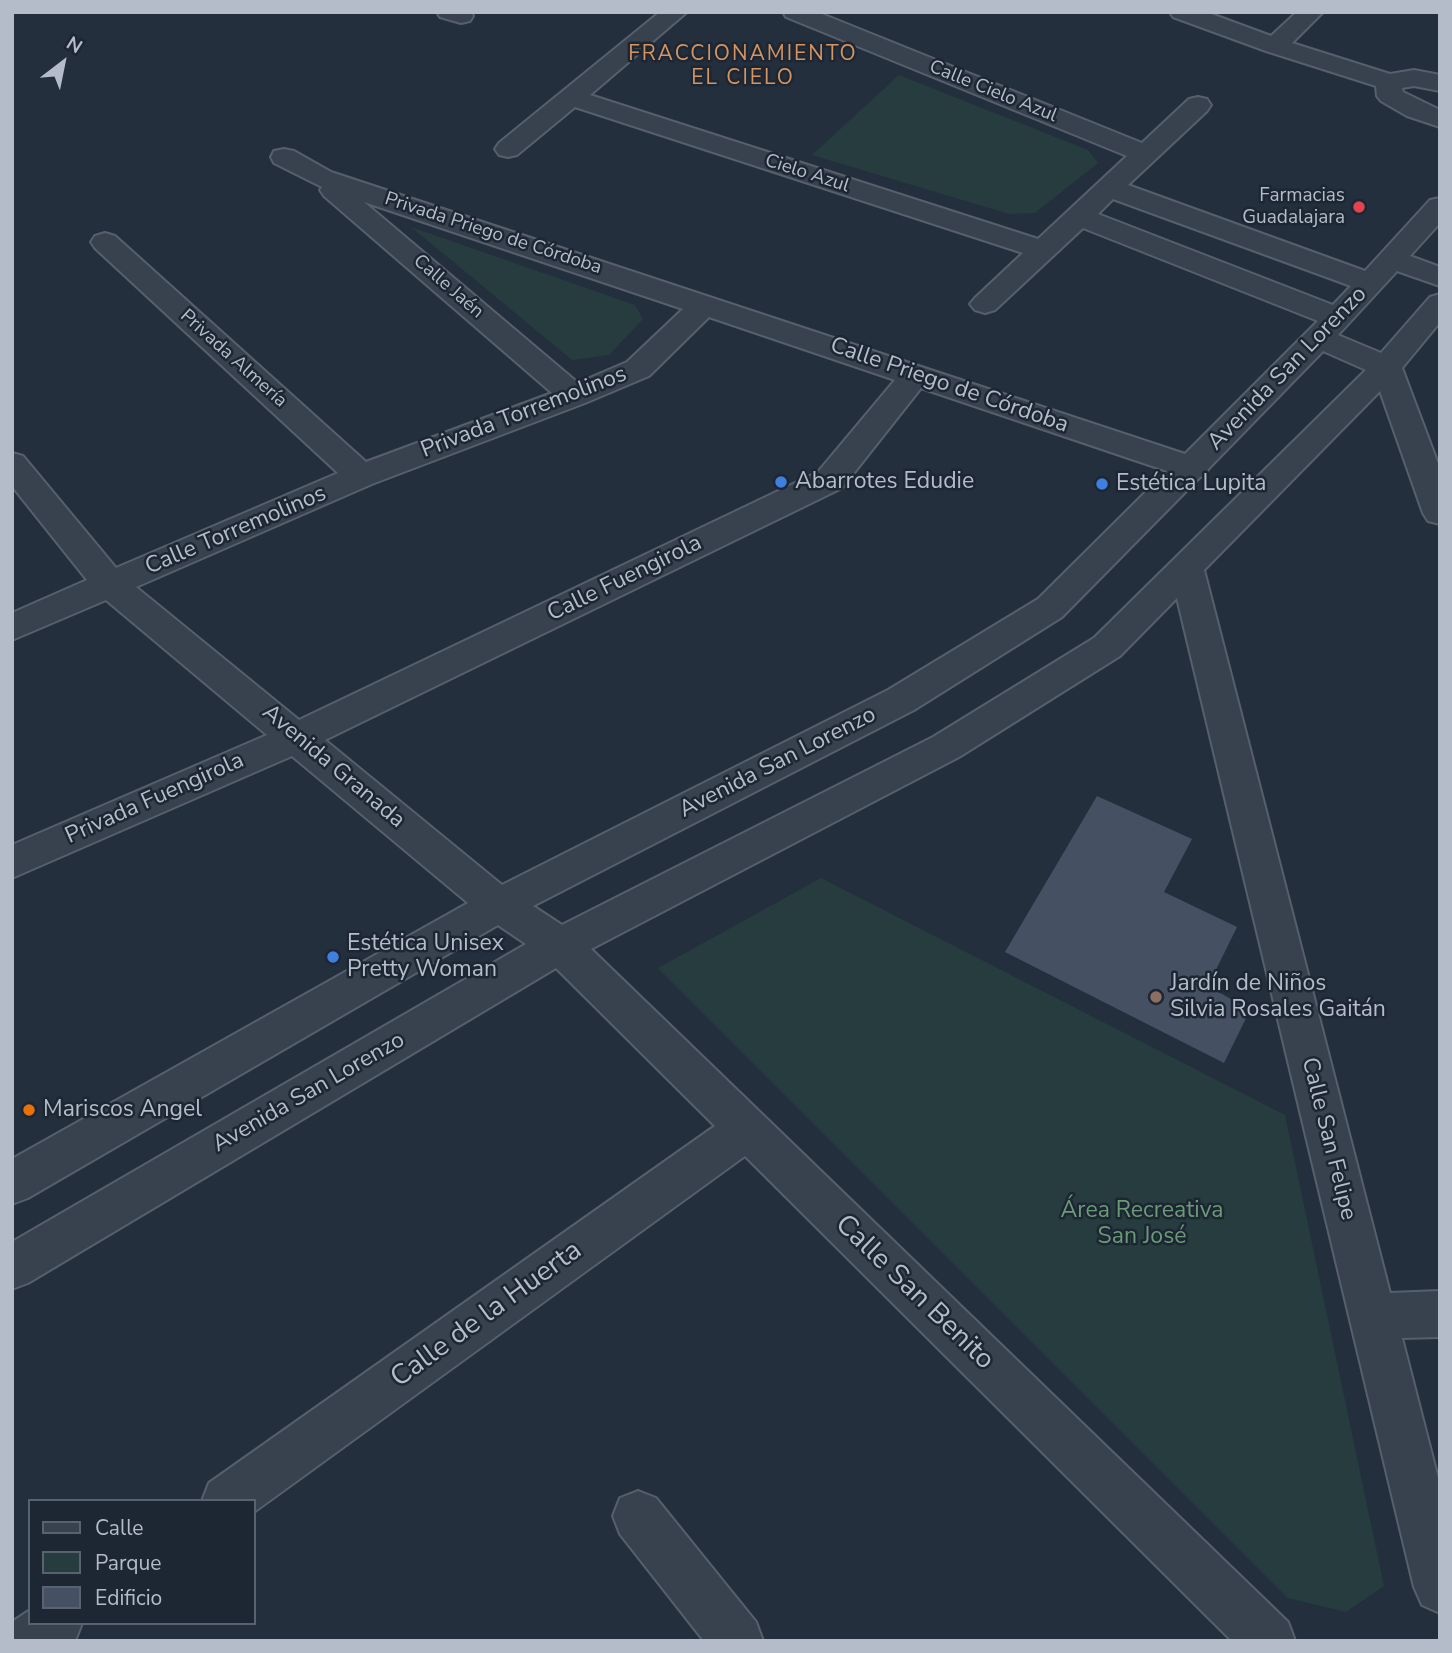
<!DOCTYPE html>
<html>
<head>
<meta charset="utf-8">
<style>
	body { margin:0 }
	#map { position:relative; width:1452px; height:1653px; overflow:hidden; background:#242f3e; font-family:"Nunito Sans",sans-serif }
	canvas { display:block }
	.frame { position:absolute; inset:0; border:14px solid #b4bcc9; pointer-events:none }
	.legend { position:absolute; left:28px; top:1499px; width:228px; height:126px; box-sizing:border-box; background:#1d2633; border:2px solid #59626f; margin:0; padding:9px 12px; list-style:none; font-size:21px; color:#b4bcc9 }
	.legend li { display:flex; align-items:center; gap:14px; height:35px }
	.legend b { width:35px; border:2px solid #59626f }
	.north { position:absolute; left:28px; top:28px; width:70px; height:70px; -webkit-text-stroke:5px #1d2633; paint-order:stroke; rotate:32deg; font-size:19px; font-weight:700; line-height:28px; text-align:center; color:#b4bcc9 }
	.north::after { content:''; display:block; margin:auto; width:24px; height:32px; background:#b4bcc9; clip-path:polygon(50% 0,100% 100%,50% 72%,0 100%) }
</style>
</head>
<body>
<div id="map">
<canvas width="1452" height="1653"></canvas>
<div class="frame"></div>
<ul class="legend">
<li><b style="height:9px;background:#38414e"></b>Calle</li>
<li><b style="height:19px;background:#263c3f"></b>Parque</li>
<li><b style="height:19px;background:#455162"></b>Edificio</li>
</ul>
<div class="north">N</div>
</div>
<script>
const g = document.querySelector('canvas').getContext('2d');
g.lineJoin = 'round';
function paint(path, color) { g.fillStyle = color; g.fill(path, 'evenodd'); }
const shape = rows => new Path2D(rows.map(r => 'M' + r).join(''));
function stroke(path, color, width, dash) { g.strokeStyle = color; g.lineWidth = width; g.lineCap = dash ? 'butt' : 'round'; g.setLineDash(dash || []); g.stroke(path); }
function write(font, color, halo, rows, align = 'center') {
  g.font = font + ' "Nunito Sans",sans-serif'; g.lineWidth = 5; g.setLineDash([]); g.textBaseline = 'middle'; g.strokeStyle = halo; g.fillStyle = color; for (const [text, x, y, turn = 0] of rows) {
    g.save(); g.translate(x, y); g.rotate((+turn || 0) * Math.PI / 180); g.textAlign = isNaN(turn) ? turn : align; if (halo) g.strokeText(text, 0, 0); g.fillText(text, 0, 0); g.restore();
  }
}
const green = shape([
	[899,75,1088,150,1098,163,1035,213,1009,214,812,155],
	[411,227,635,305,643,319,609,355,572,360],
	[821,878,1285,1115,1384,1586,1346,1612,1288,1598,658,968]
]);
const building = shape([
	[1097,796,1192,839,1164,892,1237,927,1208,986,1250,1010,1224,1063,1005,952]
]);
const minor = shape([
	[437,12,471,12,473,16,470,21,461,23,440,17,437,12],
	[660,12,687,12,590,95,1038,239,1127,156,786,17,783,12,817,12,1142,143,1189,99,1198,97,1207,99,1211,105,1207,111,1128,185,1365,271,1430,200,1440,198,1440,223,1410,256,1440,267,1440,286,1397,271,1338,335,1381,353,1430,297,1440,294,1440,322,1402,368,1440,469,1440,524,1428,521,1423,513,1380,391,1204,570,1390,1293,1440,1291,1440,1337,1402,1338,1440,1486,1440,1613,1422,1605,1414,1587,1177,598,1120,656,959,757,591,949,1288,1622,1295,1641,1232,1641,745,1156,254,1512,254,1501,202,1501,209,1483,715,1126,556,968,28,1283,12,1289,12,1242,526,944,498,925,28,1198,12,1204,12,1159,468,903,292,756,12,878,12,845,267,735,106,600,12,640,12,613,87,580,12,486,12,453,23,456,116,568,338,473,95,248,91,242,95,236,105,233,115,236,366,462,552,393,324,196,320,190,322,187,274,163,271,157,274,151,284,149,294,151,331,172,1185,454,1318,321,1083,228,995,310,985,313,975,310,970,304,975,298,1023,253,575,107,517,155,508,157,499,155,495,149,499,143,660,12],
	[1113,199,1351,286,1333,305,1098,214,1113,199],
	[364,202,683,309,627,362,578,383,364,202],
	[709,317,895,380,818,472,299,720,136,587,372,484,585,403,649,376,709,317],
	[1323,351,1366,370,1094,638,933,737,562,925,533,906,914,710,1062,617,1200,477,1204,476,1209,468,1323,351],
	[921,388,1167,471,1038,599,888,690,502,885,325,740,842,488,921,388],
	[1170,12,1206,12,1271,36,1297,12,1323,12,1292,43,1390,74,1414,70,1440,75,1440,91,1414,86,1402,88,1403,92,1440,110,1440,127,1407,116,1381,101,1377,96,1376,86,1266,51,1173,17,1170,12],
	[638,1491,656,1498,756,1622,763,1641,704,1641,620,1534,613,1516,620,1498,638,1491],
	[30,1610,30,1623,82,1623,75,1641,12,1641,12,1622,30,1610]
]);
const markers = [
	[1359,207,7,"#e0444e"],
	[781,482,7,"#3f7fe0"],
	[1102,484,7,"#3f7fe0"],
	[333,957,7,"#3f7fe0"],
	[1156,997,7,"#8d6e63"],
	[29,1110,7,"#e8710a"]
];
const farStreetnames = [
	["Calle Cielo Azul",993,92,22],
	["Cielo Azul",807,174,18],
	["Privada Priego de Córdoba",493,234,18],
	["Calle Jaén",448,287,41],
	["Privada Almería",233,359,42]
];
const farPoinames = [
	["Farmacias",1345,196],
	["Guadalajara",1345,218]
];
const farNeighbourhoodnames = [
	["FRACCIONAMIENTO",743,55],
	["EL CIELO",743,79]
];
const streetNames = [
	["Avenida San Lorenzo",1288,369,-46],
	["Calle Priego de Córdoba",949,386,19],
	["Privada Torremolinos",524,413,-21],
	["Calle Torremolinos",236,531,-23],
	["Calle Fuengirola",625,579,-26],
	["Avenida San Lorenzo",778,763,-27],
	["Avenida Granada",333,767,40],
	["Privada Fuengirola",155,799,-24],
	["Avenida San Lorenzo",309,1093,-30],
	["Calle San Felipe",1328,1139,76]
];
const poiNames = [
	["Abarrotes Edudie",795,482],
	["Estética Lupita",1116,484],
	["Estética Unisex",347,944],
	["Pretty Woman",347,970],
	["Jardín de Niños",1170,984],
	["Silvia Rosales Gaitán",1170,1010],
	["Mariscos Angel",43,1110]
];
const parkNames = [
	["Área Recreativa",1142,1211],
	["San José",1142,1237]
];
const nearStreetnames = [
	["Calle San Benito",914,1293,44],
	["Calle de la Huerta",487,1315,-36]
];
paint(green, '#263c3f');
paint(building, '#455162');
stroke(minor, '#565f6c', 4);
paint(minor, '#38414e');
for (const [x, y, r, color] of markers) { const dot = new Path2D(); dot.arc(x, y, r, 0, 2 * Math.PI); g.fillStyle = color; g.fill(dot); stroke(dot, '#1d2633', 2.5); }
write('19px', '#b4bcc9', '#1d2633', farStreetnames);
write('19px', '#b4bcc9', '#1d2633', farPoinames, 'right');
g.letterSpacing = '2px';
write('21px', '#d59563', '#1d2633', farNeighbourhoodnames);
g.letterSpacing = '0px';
write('23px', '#b4bcc9', '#1d2633', streetNames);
write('23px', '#b4bcc9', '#1d2633', poiNames, 'left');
write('23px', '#6b9a76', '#1d2633', parkNames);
write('28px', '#b4bcc9', '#1d2633', nearStreetnames);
</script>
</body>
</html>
